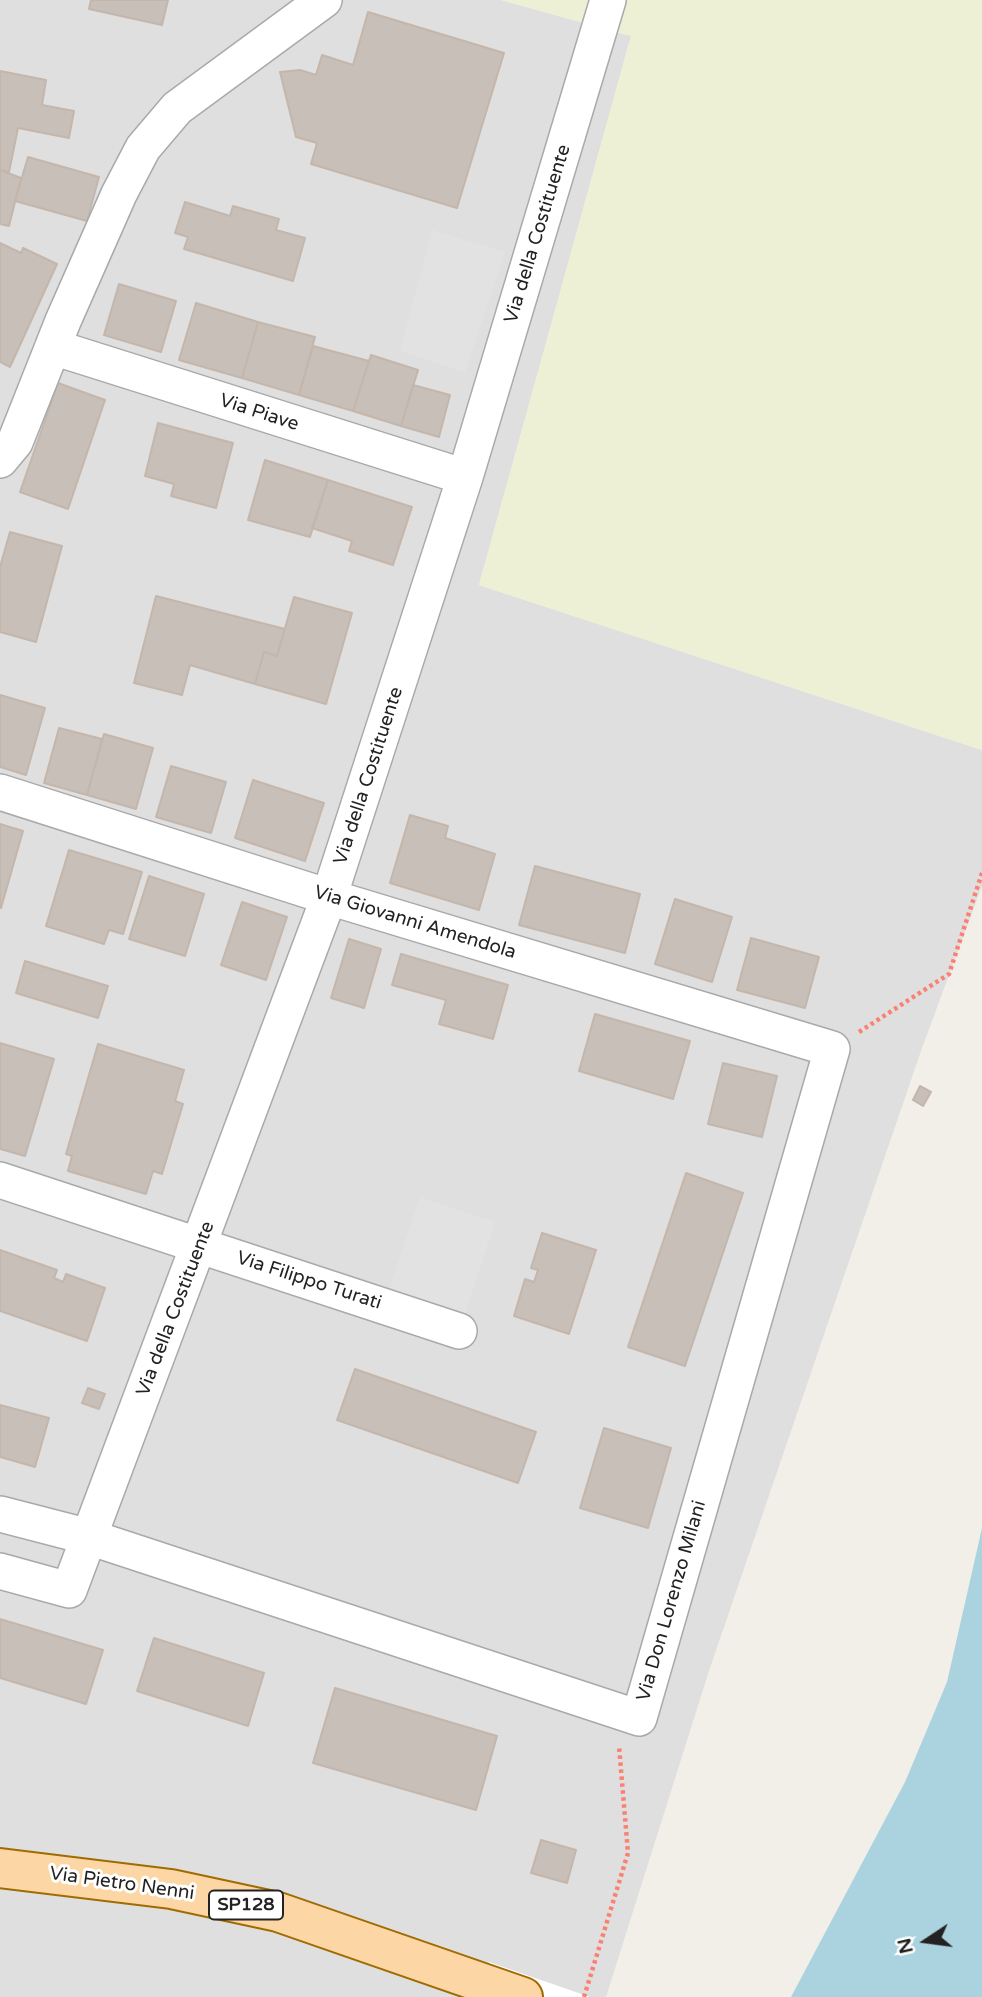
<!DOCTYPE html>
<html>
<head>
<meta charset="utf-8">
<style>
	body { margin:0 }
	#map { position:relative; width:982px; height:1997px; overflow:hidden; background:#f2efe9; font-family:"Varela Round",sans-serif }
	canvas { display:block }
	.north { position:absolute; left:891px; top:1906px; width:70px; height:70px; -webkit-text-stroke:5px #fff; paint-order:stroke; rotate:257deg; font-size:19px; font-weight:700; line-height:28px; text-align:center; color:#222 }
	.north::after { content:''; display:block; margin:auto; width:24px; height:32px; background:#222; clip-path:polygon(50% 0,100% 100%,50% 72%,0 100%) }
</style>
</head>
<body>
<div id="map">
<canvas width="982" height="1997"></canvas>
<div class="north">N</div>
</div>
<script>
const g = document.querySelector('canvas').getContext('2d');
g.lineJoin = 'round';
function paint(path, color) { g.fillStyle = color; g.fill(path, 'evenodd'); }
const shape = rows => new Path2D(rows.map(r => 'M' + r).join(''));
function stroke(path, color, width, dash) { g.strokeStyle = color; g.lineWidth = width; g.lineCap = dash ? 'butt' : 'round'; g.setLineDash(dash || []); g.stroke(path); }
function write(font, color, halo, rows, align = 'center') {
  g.font = font + ' "Varela Round",sans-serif'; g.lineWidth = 6; g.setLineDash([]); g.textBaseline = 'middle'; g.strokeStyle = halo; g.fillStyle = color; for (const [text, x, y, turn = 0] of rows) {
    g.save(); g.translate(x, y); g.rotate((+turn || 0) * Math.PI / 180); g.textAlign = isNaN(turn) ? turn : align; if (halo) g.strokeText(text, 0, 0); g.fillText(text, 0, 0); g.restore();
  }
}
const residential = shape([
	[0,0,501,0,631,36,479,585,982,750,982,886,922,1048,709,1671,606,1997,0,1997]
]);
const farmland = shape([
	[501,0,982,0,982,750,479,585,631,36]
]);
const parking = shape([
	[432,230,505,252,465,372,400,351],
	[420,1197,495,1222,459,1331,384,1305]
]);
const water = shape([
	[982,1528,982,1997,791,1997,905,1782,947,1682]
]);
const pier = shape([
	[489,1962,590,1997,477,1997]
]);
const building = shape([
	[91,0,168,0,162,25,89,9,91,0],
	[368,12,504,53,457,208,311,164,317,143,296,137,280,72,300,70,316,75,322,55,353,65,368,12],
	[0,71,46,80,42,105,74,111,69,138,18,128,9,172,0,170,0,71],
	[28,157,99,177,87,221,15,201,28,157],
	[0,170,21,178,9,226,0,224,0,170],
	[185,202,230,216,233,206,279,219,276,230,305,238,293,281,184,249,188,237,175,233,185,202],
	[0,243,21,253,23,248,57,264,10,367,0,362,0,243],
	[119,284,176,301,161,352,104,335,119,284],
	[196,303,258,322,242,378,179,360,196,303],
	[258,322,315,337,299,395,242,378,258,322],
	[313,346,369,361,353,411,299,395,313,346],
	[371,355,418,370,401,426,353,411,371,355],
	[58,383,105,400,68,509,20,492,58,383],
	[413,385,450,395,439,437,401,426,413,385],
	[158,423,233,443,216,508,171,496,174,484,145,476,158,423],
	[265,460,328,480,310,537,248,520,265,460],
	[328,480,412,507,393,565,349,551,352,541,312,528,328,480],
	[10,532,62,546,36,642,0,632,0,567,10,532],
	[156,596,285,629,277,656,264,652,255,684,190,665,182,695,134,683,156,596],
	[294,597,352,613,326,704,255,684,264,652,277,656,294,597],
	[0,695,45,708,26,775,0,767,0,695],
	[59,728,102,739,87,795,44,783,59,728],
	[104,734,153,748,136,809,87,795,104,734],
	[171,766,226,782,211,833,156,817,171,766],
	[253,780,324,803,305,861,235,838,253,780],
	[410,815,448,826,445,838,495,854,479,910,390,883,410,815],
	[0,824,23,831,1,908,0,908,0,824],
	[69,850,142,872,123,934,109,930,104,944,46,926,69,850],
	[535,866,640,894,625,953,519,925,535,866],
	[149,876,204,894,185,956,129,939,149,876],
	[675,899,732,917,712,982,655,964,675,899],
	[242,902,287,917,266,980,221,965,242,902],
	[751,938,819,957,805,1008,737,990,751,938],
	[349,939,381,949,364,1008,331,998,349,939],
	[401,954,508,985,493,1039,439,1024,446,1000,392,985,401,954],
	[25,961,108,986,98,1018,16,993,25,961],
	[595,1014,690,1041,673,1099,579,1071,595,1014],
	[0,1043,54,1059,25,1156,0,1149,0,1043],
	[98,1044,184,1070,175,1101,183,1104,162,1174,153,1171,146,1194,68,1171,72,1156,66,1154,98,1044],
	[723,1063,777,1076,762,1137,708,1124,723,1063],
	[920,1086,931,1092,923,1106,913,1100,920,1086],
	[686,1173,743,1193,685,1366,628,1347,686,1173],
	[542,1233,596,1250,569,1334,514,1316,525,1279,534,1282,538,1270,531,1268,542,1233],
	[0,1250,57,1270,54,1278,63,1282,66,1274,105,1288,87,1341,0,1311,0,1250],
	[355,1369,536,1432,518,1483,337,1420,355,1369],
	[88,1388,105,1394,99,1409,82,1403,88,1388],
	[0,1405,49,1418,35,1467,0,1457,0,1405],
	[604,1428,671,1448,648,1528,580,1508,604,1428],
	[0,1619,103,1650,86,1704,0,1678,0,1619],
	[154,1638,264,1673,248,1726,137,1691,154,1638],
	[335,1688,497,1736,476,1810,313,1763,335,1688],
	[541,1840,576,1850,567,1883,531,1873,541,1840]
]);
const path = shape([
	[859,1032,949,974,982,873],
	[584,1997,628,1853,619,1746]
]);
const minor = shape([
	[53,347,465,477],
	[0,460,15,442,63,321,119,194,143,148,177,108,324,0],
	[0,792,329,897,832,1049,639,1718,89,1537,0,1514],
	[0,1180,459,1331],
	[0,1571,69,1590,329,897,465,477,608,0]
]);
const primary = shape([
	[0,1868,171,1889,278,1912,523,1997]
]);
const shields = [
	[246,1905,74]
];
const shieldNames = [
	["SP128",246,1905]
];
const streetNames = [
	["Via della Costituente",538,234,-73],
	["Via Piave",259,413,18],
	["Via della Costituente",369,776,-72],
	["Via Giovanni Amendola",415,923,17],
	["Via Filippo Turati",309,1281,18],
	["Via della Costituente",176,1309,-69],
	["Via Don Lorenzo Milani",672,1601,-74],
	["Via Pietro Nenni",122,1884,8]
];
paint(residential, '#e0dfdf');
paint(farmland, '#eef0d5');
paint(parking, '#e2e2e2');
paint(water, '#aad3df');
paint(pier, '#fff');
paint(building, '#c7bfb8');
stroke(building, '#c4b6ab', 2);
stroke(minor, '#a9a9a9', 38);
stroke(primary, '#a06b00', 42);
stroke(path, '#fa8072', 4.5, [3.5, 3.5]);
stroke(minor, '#fff', 35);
stroke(primary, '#fcd6a4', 38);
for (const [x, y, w] of shields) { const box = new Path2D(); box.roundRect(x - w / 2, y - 14.5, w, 29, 5); g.fillStyle = '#fff'; g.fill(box); stroke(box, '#222', 2); }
write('bold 18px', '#222', null, shieldNames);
write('19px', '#222', '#fff', streetNames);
</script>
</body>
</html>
